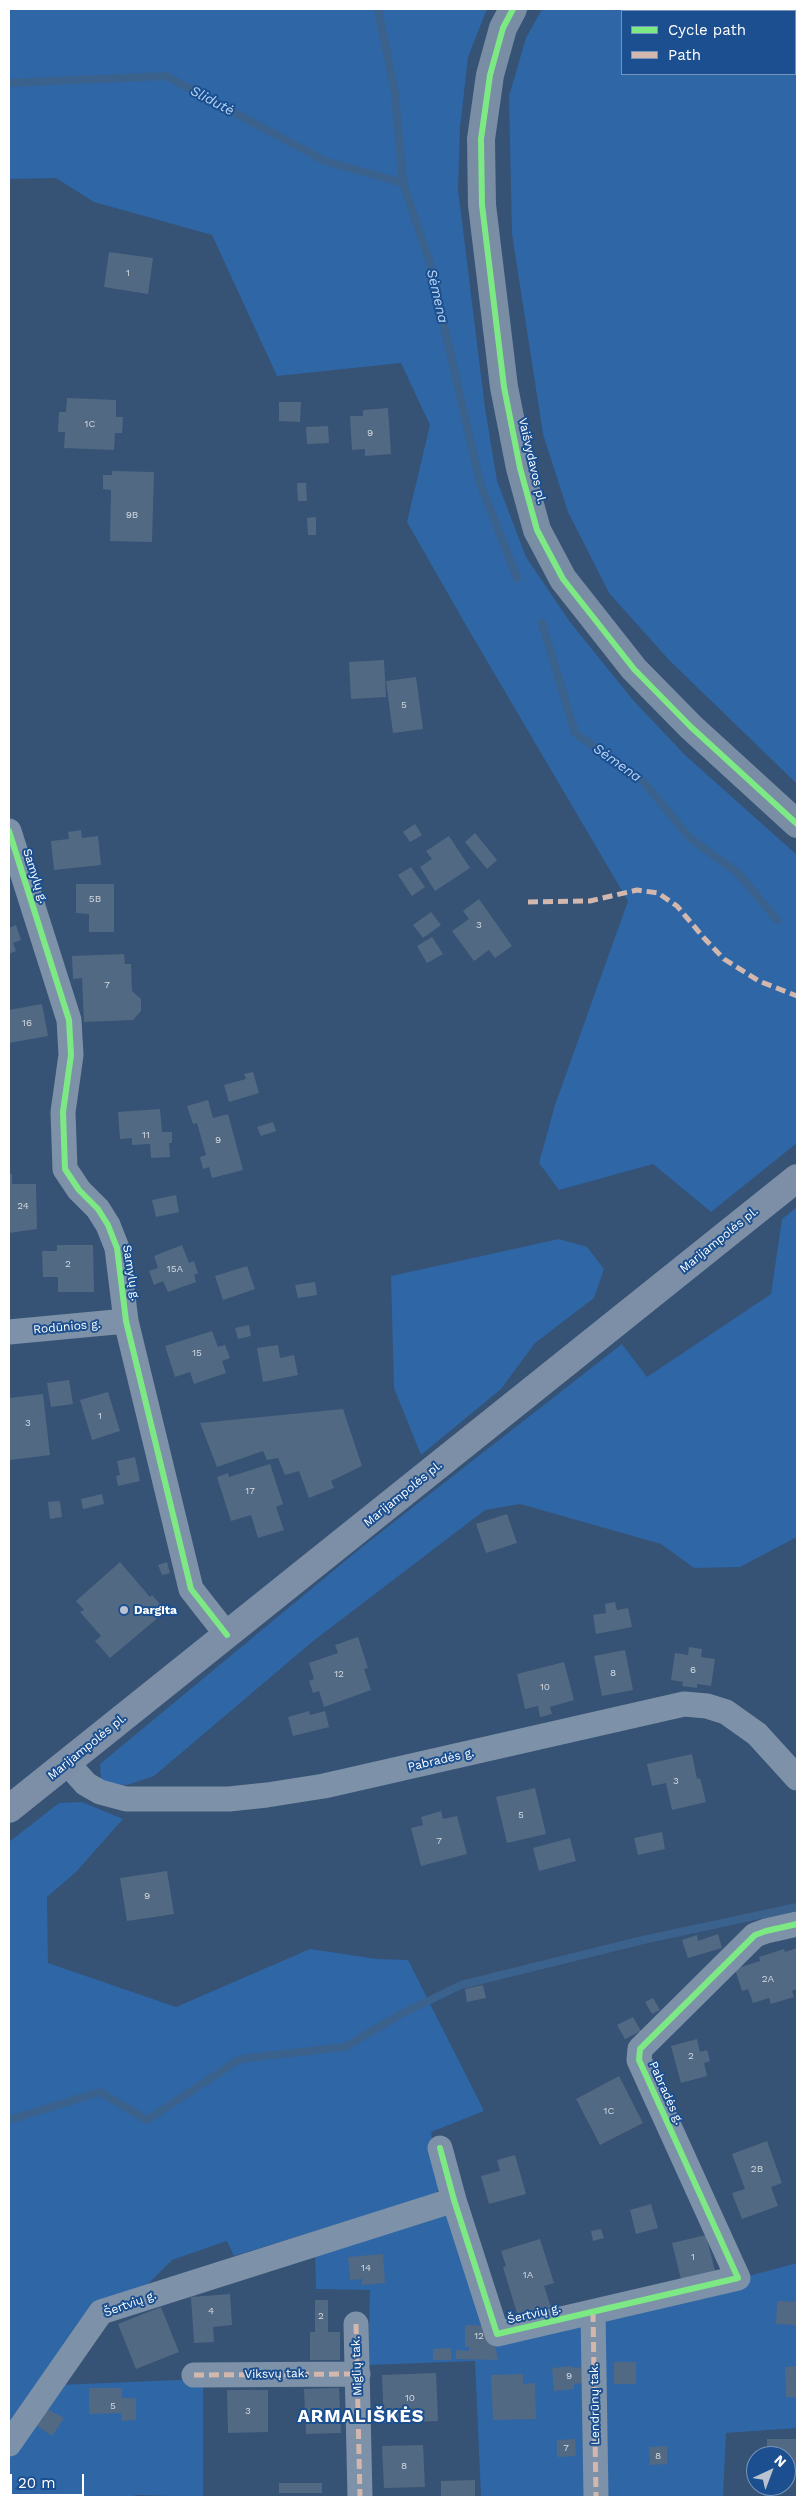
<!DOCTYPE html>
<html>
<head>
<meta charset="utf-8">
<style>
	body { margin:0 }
	#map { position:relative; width:806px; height:2506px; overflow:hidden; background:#365274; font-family:"Work Sans",sans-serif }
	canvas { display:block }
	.frame { position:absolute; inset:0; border:10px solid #fff; pointer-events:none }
	.legend { position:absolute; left:621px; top:10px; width:175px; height:65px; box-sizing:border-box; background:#1b4f8f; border:1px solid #7695bc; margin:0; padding:6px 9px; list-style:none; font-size:15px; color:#fff }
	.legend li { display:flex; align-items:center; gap:10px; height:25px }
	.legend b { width:25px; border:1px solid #7695bc }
	.north { position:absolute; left:746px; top:2446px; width:50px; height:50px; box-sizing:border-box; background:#1b4f8f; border:1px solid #7695bc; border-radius:50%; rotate:43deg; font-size:14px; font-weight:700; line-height:20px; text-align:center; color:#fff }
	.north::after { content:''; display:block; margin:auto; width:18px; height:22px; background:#b9c2ce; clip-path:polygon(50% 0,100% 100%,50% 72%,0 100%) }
	.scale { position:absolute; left:10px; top:2474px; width:74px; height:22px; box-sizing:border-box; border:2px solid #fff; border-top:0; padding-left:6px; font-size:15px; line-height:18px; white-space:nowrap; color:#fff; -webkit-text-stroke:4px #1b4f8f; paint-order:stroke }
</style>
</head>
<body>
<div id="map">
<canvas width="806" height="2506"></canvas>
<div class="frame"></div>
<ul class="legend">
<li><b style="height:6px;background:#7ce984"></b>Cycle path</li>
<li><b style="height:6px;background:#d1b7ad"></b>Path</li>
</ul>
<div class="north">N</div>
<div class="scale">20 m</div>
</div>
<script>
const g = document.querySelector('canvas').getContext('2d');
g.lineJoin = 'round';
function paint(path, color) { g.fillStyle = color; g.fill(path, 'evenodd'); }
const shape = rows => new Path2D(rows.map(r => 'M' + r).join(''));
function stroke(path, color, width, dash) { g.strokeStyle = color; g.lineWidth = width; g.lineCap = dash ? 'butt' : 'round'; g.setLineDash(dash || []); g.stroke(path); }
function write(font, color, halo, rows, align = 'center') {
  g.font = font + ' "Work Sans",sans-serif'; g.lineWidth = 4; g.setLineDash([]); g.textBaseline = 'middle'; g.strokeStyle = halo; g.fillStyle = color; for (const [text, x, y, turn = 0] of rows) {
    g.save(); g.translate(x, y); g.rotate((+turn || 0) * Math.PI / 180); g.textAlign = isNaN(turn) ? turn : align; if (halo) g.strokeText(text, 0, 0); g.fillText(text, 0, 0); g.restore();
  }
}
const green = shape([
	[9,9,487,9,468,57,460,128,458,189,485,408,497,481,526,557,570,622,633,700,686,756,797,855,797,1143,711,1212,653,1164,559,1190,539,1163,555,1105,628,901,467,627,407,522,430,425,401,363,277,376,212,235,94,202,56,178,9,179],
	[542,9,797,9,797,784,669,660,609,593,568,512,543,434,512,234,509,96,526,38],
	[795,11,795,74,622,74,622,11],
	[797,1207,797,1537,740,1567,694,1568,661,1544,520,1504,485,1510,312,1642,154,1776,127,1785,110,1784,101,1779,100,1764,362,1547,622,1344,647,1377,771,1294,782,1219],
	[559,1239,587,1247,604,1269,594,1298,535,1343,501,1389,421,1455,394,1388,391,1276],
	[82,1802,123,1819,76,1872,47,1897,48,1963,176,2007,310,1949,377,1959,408,1960,484,2111,431,2132,442,2187,433,2195,234,2256,227,2241,172,2260,146,2286,102,2299,9,2423,9,1842,59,1803],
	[451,2208,496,2344,797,2263,797,2428,726,2433,723,2497,481,2497,475,2361,368,2365,370,2290,316,2289,315,2252],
	[203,2379,203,2497,135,2495,135,2497,9,2497,9,2455,58,2385]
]);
const stream = shape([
	[378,9,395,93,403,183,429,260,480,483,517,578],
	[9,83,166,76,325,161,403,183],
	[542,623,575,733,642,780,690,838,739,874,777,920],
	[9,2120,100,2092,147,2120,240,2059,345,2047,401,2014,461,1985,643,1940,797,1907]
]);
const building = shape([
	[109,252,153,258,148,294,104,287],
	[67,398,116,400,116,417,123,417,122,433,115,433,114,450,64,448,65,432,58,432,59,412,66,412],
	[279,402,301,402,300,422,279,421],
	[388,408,391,454,365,456,365,449,352,450,350,416,363,416,363,410],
	[328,426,329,443,307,444,306,427],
	[112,471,154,472,152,542,110,541,111,490,103,489,103,475,112,475],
	[297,483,306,483,307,501,298,501],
	[316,517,316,535,308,535,307,518],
	[384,660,386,697,351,699,349,662],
	[416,677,423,729,393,733,386,681],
	[415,824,422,835,410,842,403,832],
	[81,830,82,838,98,836,101,865,54,870,51,841,69,839,68,832],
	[475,833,497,860,487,869,465,842],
	[449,836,470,868,435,891,420,867,432,859,426,851],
	[411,867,425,887,412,896,398,875],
	[76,884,114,884,114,932,89,932,89,914,76,913],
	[479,899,512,946,495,958,489,950,474,961,452,931,469,919,463,911],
	[431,912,441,925,423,938,413,925],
	[16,925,21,940,13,943,16,951,9,954,9,928],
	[432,937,443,954,427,963,417,946],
	[124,954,125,964,131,964,132,991,141,999,141,1011,133,1020,84,1022,82,978,73,979,72,956],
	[42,1004,48,1036,9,1043,9,1010],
	[253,1072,259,1093,229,1102,224,1085,246,1079,244,1074],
	[208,1100,213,1118,228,1114,243,1170,212,1178,209,1167,203,1169,200,1157,206,1155,197,1123,193,1124,187,1106],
	[160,1109,162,1132,172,1132,172,1143,169,1143,170,1157,151,1158,150,1144,132,1145,132,1138,120,1139,118,1112],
	[273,1122,276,1131,261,1136,257,1127],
	[9,1174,12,1174,12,1184,36,1184,37,1229,9,1233],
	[176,1195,179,1212,156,1217,152,1200],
	[57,1245,93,1245,94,1292,58,1292,58,1277,43,1277,42,1251,57,1251],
	[182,1245,189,1263,194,1261,198,1273,194,1275,196,1282,168,1292,163,1281,154,1285,149,1271,158,1268,154,1256],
	[247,1266,255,1289,223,1300,215,1276],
	[315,1282,317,1295,298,1298,295,1285],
	[249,1325,251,1336,238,1339,235,1328],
	[212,1331,218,1347,225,1345,230,1358,222,1361,226,1373,194,1384,190,1372,175,1377,165,1346],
	[278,1345,280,1358,294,1355,298,1375,263,1382,257,1348],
	[69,1380,73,1404,51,1407,47,1383],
	[108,1392,120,1431,92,1440,80,1400],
	[43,1394,50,1455,10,1460,9,1398],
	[343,1409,362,1466,331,1481,334,1488,309,1498,299,1471,285,1475,278,1458,267,1460,263,1451,217,1467,200,1423],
	[135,1457,140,1481,118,1486,116,1476,120,1475,117,1461],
	[270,1464,283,1504,276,1507,284,1530,258,1538,251,1515,231,1521,217,1477,228,1473,229,1477],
	[102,1494,104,1504,83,1509,81,1499],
	[60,1501,62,1517,50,1519,48,1502],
	[507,1514,517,1543,486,1553,476,1524],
	[120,1562,150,1597,152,1595,166,1611,110,1658,95,1641,101,1636,80,1612,84,1610,76,1601],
	[167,1562,170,1573,162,1575,158,1565],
	[615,1602,617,1610,628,1608,632,1627,596,1634,593,1615,606,1613,605,1604],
	[358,1637,368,1668,364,1669,371,1690,324,1707,319,1691,313,1693,309,1681,314,1679,309,1663,338,1653,335,1645],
	[689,1647,702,1649,701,1657,715,1659,711,1686,697,1684,697,1688,682,1686,683,1682,671,1680,675,1653,688,1655],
	[625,1650,633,1690,602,1696,594,1656],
	[564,1662,574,1700,550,1707,552,1714,540,1717,538,1706,525,1709,517,1674],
	[309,1711,310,1715,325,1711,329,1727,293,1736,288,1717],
	[692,1754,697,1779,700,1778,706,1802,672,1810,666,1783,652,1786,647,1764],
	[535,1788,546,1834,507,1843,496,1797],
	[441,1811,443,1819,457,1816,467,1854,421,1866,411,1828,423,1825,421,1817],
	[662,1832,665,1849,638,1855,634,1838],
	[570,1838,576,1861,539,1871,533,1848],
	[167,1871,174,1914,127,1921,120,1878],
	[718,1934,722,1948,688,1958,682,1940,697,1935,698,1941],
	[797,1948,797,1989,792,1991,794,1997,771,2004,769,1998,753,2003,748,1989,742,1991,735,1969,760,1961,759,1957,784,1949,785,1952],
	[483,1985,486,1998,467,2002,465,1989],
	[653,1998,660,2010,652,2014,645,2002],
	[633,2017,641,2031,625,2039,617,2025],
	[697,2039,700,2052,707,2050,710,2061,704,2063,707,2076,681,2083,671,2046],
	[619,2076,643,2123,600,2145,576,2099],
	[767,2141,782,2183,771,2187,778,2206,742,2219,732,2193,745,2189,732,2154],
	[515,2155,526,2194,489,2204,481,2176,500,2171,497,2160],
	[651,2204,658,2228,636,2234,630,2210],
	[601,2229,604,2238,593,2241,591,2231],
	[706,2235,715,2271,681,2279,672,2243],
	[540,2239,554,2283,544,2286,553,2313,520,2323,503,2267,506,2266,501,2251],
	[383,2254,385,2283,362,2285,362,2279,350,2280,348,2257],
	[230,2294,232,2325,213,2327,214,2342,194,2343,191,2297],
	[315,2300,328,2300,328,2332,340,2332,340,2360,310,2360,310,2332,315,2332],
	[777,2301,797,2302,797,2325,776,2324],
	[161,2307,179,2352,136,2369,118,2324],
	[465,2325,491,2326,498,2360,456,2359,456,2350,469,2351,469,2347,465,2347],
	[451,2348,451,2360,433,2360,433,2349],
	[614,2362,636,2362,636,2384,614,2384],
	[572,2366,573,2368,584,2367,585,2383,574,2384,574,2389,554,2391,552,2368],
	[797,2366,797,2397,786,2397,785,2367],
	[436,2373,438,2421,384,2423,382,2375],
	[523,2374,523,2384,535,2383,536,2419,493,2420,491,2375],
	[89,2388,122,2388,122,2398,136,2398,136,2420,122,2421,121,2413,89,2414],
	[339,2388,341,2433,306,2434,304,2389],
	[227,2390,268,2390,268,2432,228,2433],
	[47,2409,64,2418,52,2436,36,2425],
	[575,2439,576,2456,557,2457,557,2440],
	[767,2439,797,2439,797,2475,786,2476,786,2456,767,2456],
	[423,2445,425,2487,384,2488,382,2446],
	[667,2446,667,2464,650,2465,649,2447],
	[475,2480,475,2497,441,2497,441,2481],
	[279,2483,322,2483,322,2493,279,2493]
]);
const street = shape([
	[9,831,69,1020,71,1055,63,1112,65,1169,79,1190,98,1209,108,1225,117,1248,126,1321,191,1589,227,1635],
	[9,1332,126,1321],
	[67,1763,86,1784,100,1792,126,1799,229,1799,267,1795,324,1786,684,1704,707,1706,726,1712,757,1734,797,1778],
	[440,2148,454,2200,497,2334,738,2278,639,2060,640,2049,755,1935,766,1931,797,1924],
	[593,2312,596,2497],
	[356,2324,360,2497],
	[194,2375,358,2374],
	[9,2444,101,2312,454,2200]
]);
const secondary = shape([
	[513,9,503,28,490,75,481,139,482,205,504,387,520,468,537,530,563,579,634,669,691,727,797,824]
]);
const primary = shape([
	[9,1809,797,1178]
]);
const quiet = shape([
	[528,902,590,901,637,890,658,893,677,906,704,938,724,959,759,981,797,996],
	[593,2312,596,2497],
	[356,2324,360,2497],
	[194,2375,358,2374]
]);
const cycleway = shape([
	[513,9,503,28,490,75,481,139,482,205,504,387,520,468,537,530,563,579,634,669,691,727,797,824],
	[9,831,69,1020,71,1055,63,1112,65,1169,79,1190,98,1209,108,1225,117,1248,126,1321,191,1589,227,1635],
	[440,2148,454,2200,497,2334,738,2278,639,2060,640,2049,755,1935,766,1931,797,1924]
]);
const markers = [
	[124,1610,5,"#b9c2ce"]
];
const numberNames = [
	["1",128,273],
	["1C",90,424],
	["9",370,433],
	["9B",132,515],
	["5",404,705],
	["5B",95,899],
	["3",479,925],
	["7",107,985],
	["16",27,1023],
	["11",146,1135],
	["9",218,1140],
	["24",23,1206],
	["2",68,1264],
	["15A",175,1269],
	["15",197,1353],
	["1",100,1416],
	["3",28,1423],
	["17",250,1491],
	["6",693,1670],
	["8",613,1673],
	["12",339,1674],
	["10",545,1687],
	["3",676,1781],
	["5",521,1815],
	["7",439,1841],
	["9",147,1896],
	["2A",768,1979],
	["2",691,2056],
	["1C",609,2111],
	["2B",757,2169],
	["1",693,2257],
	["14",366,2268],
	["1A",528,2275],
	["4",211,2311],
	["2",321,2316],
	["12",479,2336],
	["9",569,2376],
	["10",410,2398],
	["5",113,2406],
	["3",248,2411],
	["7",566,2448],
	["8",658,2456],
	["8",404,2466]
];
const streetNames = [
	["Vaišvydavos pl.",532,461,77],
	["Samylų g.",35,876,72],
	["Marijampolės pl.",719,1240,-39],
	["Samylų g.",131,1273,81],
	["Rodūnios g.",67,1327,-5],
	["Marijampolės pl.",403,1494,-39],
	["Marijampolės pl.",87,1747,-39],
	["Pabradės g.",441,1760,-13],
	["Pabradės g.",666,2093,66],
	["Šertvių g.",130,2304,-20],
	["Šertvių g.",534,2314,-13],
	["Miglių tak.",357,2366,-92],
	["Viksvų tak.",276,2374,-1],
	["Lendrūnų tak.",595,2404,-91]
];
const poiNames = [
	["Dargita",134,1610]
];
const waterNames = [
	["Slidutė",212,101,28],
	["Sėmena",437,296,77],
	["Sėmena",617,763,35]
];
const districtNames = [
	["ARMALIŠKĖS",361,2417]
];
paint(green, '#2f66a5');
stroke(stream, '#3b618d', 8);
paint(building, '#526984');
stroke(street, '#7d92a8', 25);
stroke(secondary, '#798da4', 28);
stroke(primary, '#7d8ea7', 28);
stroke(quiet, '#d1b7ad', 5, [10, 5]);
stroke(cycleway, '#7ce984', 6);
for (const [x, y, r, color] of markers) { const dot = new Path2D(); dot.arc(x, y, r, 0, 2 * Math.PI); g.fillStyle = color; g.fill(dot); stroke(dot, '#1b4f8f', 2); }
write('10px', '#d4dae0', null, numberNames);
write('12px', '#fff', '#1b4f8f', streetNames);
write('bold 12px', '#fff', '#1b4f8f', poiNames, 'left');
write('italic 14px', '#b5d3f5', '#1b4f8f', waterNames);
g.letterSpacing = '1px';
write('bold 18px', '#fff', '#1b4f8f', districtNames);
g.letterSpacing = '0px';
</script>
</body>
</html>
